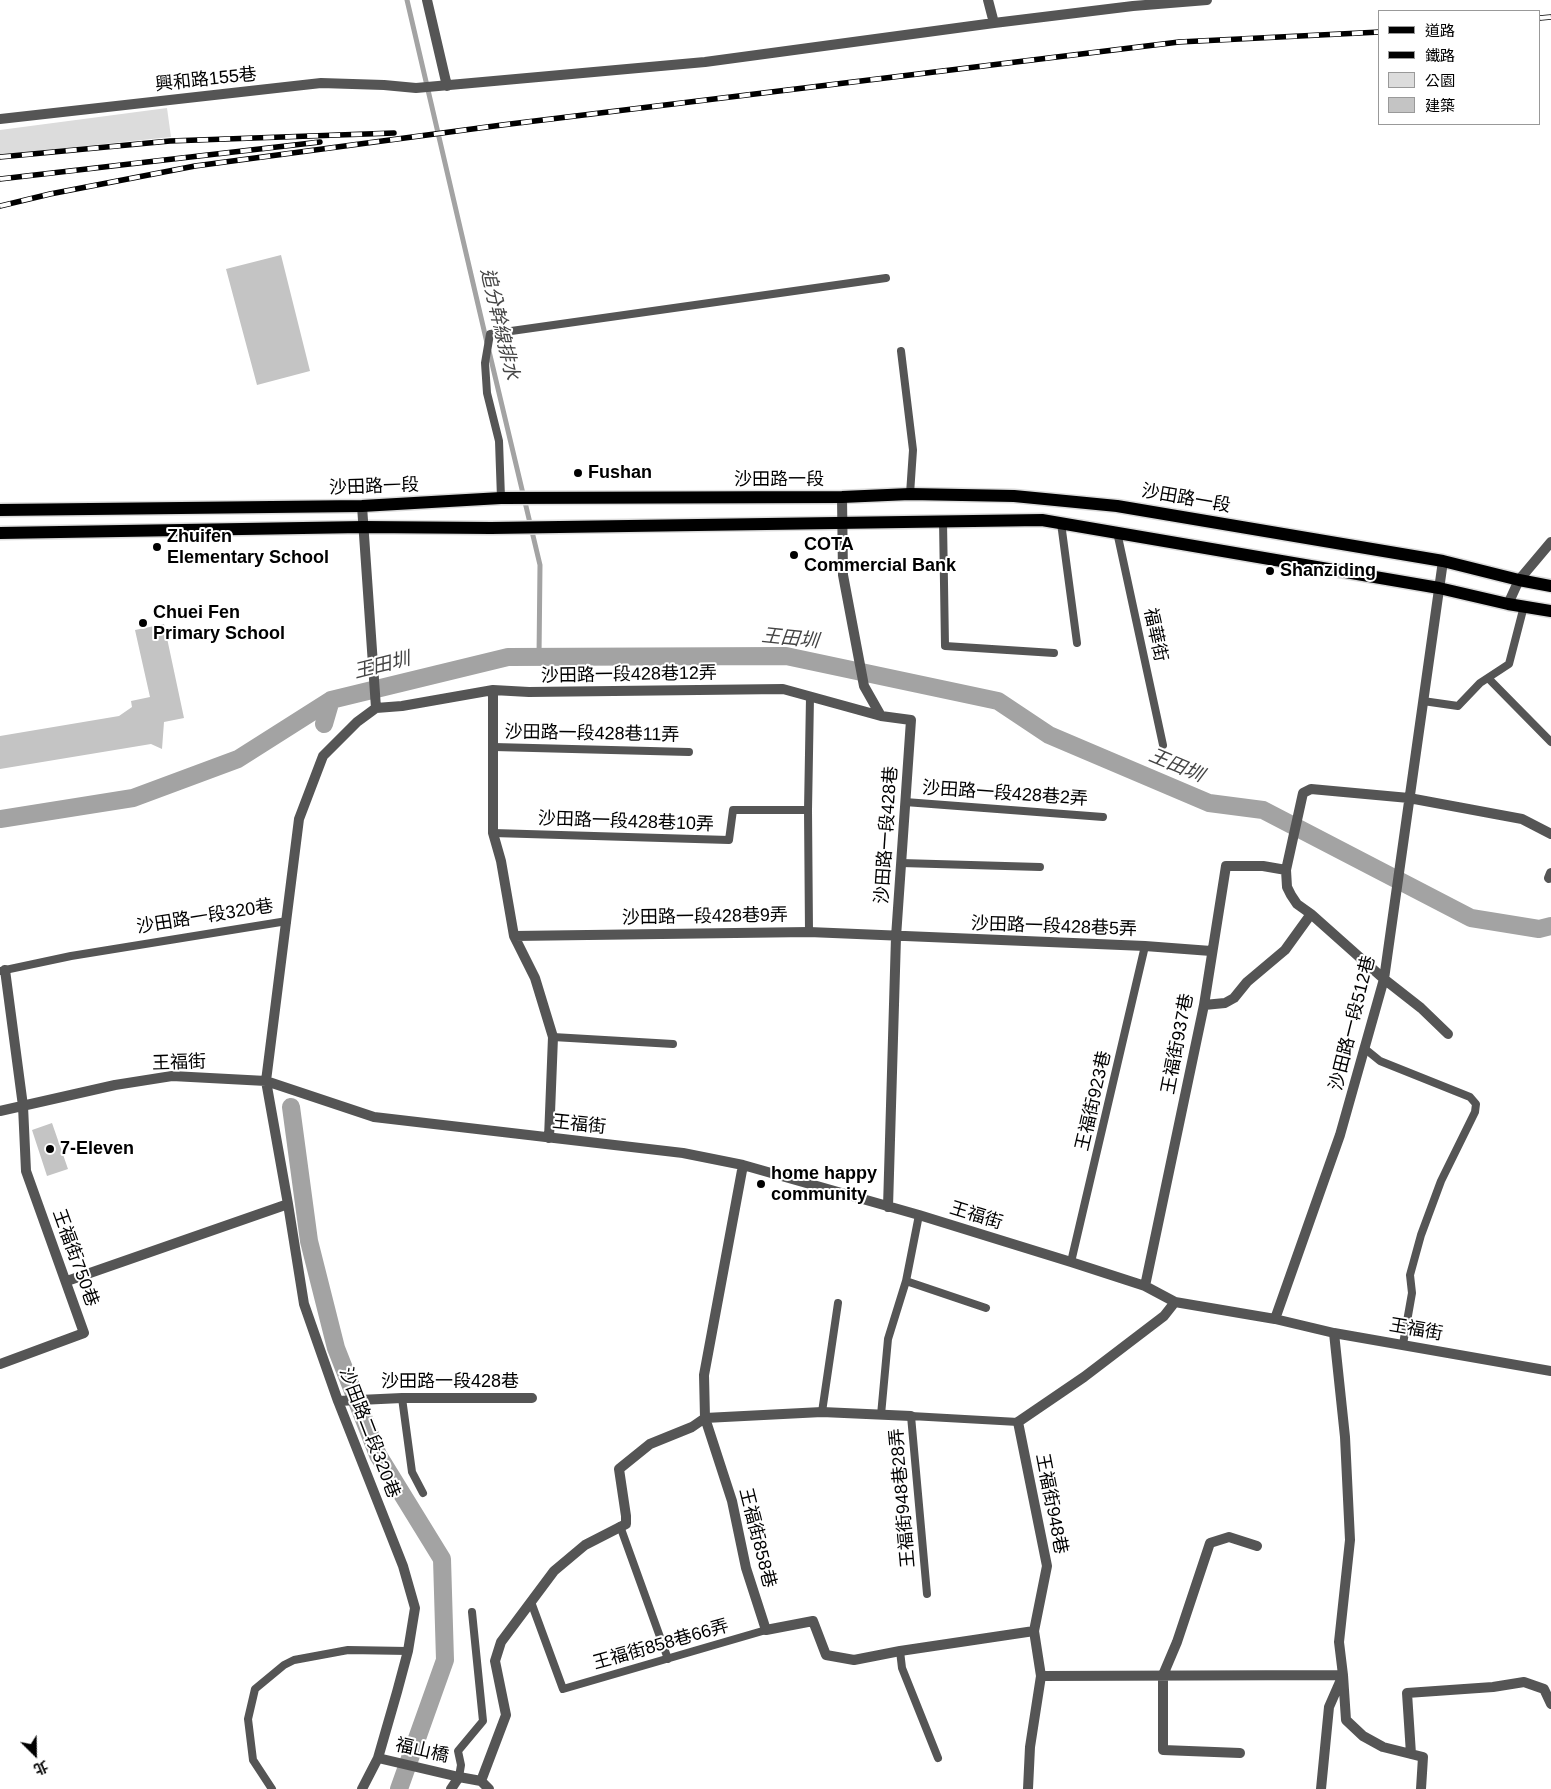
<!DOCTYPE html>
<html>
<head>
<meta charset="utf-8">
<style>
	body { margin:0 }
	#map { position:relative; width:1551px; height:1789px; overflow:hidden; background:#fff; font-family:Helvetica,"Noto Sans TC",sans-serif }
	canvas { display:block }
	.legend { position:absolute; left:1378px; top:10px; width:162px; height:115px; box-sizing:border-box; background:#fff; border:1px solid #999; margin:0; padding:6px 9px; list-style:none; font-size:15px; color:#000 }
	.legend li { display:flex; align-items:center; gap:10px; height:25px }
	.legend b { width:25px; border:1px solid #999 }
	.north { position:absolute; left:10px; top:1729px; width:50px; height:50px; -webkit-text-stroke:4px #fff; paint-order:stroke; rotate:157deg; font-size:14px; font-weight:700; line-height:20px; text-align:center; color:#000 }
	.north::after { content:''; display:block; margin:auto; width:18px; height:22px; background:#000; clip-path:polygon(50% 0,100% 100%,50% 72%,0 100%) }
</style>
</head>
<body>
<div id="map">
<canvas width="1551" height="1789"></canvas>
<ul class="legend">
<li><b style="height:6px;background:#000"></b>道路</li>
<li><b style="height:6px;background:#000"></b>鐵路</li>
<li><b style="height:14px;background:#dcdcdc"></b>公園</li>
<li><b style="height:14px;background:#c4c4c4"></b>建築</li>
</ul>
<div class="north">北</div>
</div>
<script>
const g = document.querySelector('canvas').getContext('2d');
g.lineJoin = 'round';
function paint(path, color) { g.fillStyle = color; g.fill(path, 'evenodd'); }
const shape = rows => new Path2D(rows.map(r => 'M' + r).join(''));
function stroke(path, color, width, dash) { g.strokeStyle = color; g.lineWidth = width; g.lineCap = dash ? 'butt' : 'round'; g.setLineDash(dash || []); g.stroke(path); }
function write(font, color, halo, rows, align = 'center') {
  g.font = font + ' Helvetica,"Noto Sans TC",sans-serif'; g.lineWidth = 4; g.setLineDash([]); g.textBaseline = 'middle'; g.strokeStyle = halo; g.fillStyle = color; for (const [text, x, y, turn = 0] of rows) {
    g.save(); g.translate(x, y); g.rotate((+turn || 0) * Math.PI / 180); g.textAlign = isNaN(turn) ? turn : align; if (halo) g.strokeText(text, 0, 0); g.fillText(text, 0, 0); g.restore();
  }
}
const green = shape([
	[167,108,171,137,0,155,0,130]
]);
const stream = shape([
	[407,0,487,343],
	[489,351,540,565,539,657]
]);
const canal = shape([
	[324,724,331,700],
	[0,819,133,798,238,759,331,700,508,657,786,656,998,701,1049,735,1209,803,1263,810,1471,918,1539,929,1551,926],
	[291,1107,309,1241,336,1348,378,1455,442,1559,445,1660,399,1789]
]);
const building = shape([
	[281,255,310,371,257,385,226,269],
	[164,624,184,718,164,722,162,749,151,744,0,769,0,736,119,716,132,707,131,701,150,697,135,630],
	[52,1123,68,1169,47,1176,32,1130]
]);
const service = shape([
	[901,351,913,450,910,494],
	[501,498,499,441,487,393,485,363,490,334,886,278],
	[943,521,945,646,1054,653],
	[1061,523,1077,643],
	[1117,532,1163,745],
	[1488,678,1551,742],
	[1423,701,1458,706,1480,683,1509,664,1524,606],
	[494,747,689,752],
	[905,802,1103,817],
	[493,833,729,840,733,810,808,810],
	[901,863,1040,867],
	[809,932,808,810,810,697],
	[0,971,71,956,287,921],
	[553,1037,673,1044],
	[1364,1048,1380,1061,1470,1097,1476,1104,1475,1112,1441,1181,1421,1235,1410,1275,1412,1293,1403,1344],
	[1071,1262,1145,946],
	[906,1281,986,1308],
	[402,1398,412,1472,423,1493],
	[822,1412,838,1303],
	[881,1415,888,1339,906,1281,919,1215],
	[620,1526,668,1659],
	[927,1594,911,1416,1018,1422],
	[531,1602,563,1689,766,1630],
	[900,1651,902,1668,938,1758],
	[459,1777,461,1765,458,1751,483,1721,472,1612],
	[272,1789,253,1760,248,1719,255,1689,284,1665,294,1660,348,1650,408,1651]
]);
const minor = shape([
	[427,0,447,86],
	[988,0,994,23],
	[0,119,321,83,384,85,416,88,705,62,994,23,1133,6,1207,0],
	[842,497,843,575,864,686,881,716,911,720,896,937,888,1207],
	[362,506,376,708,357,722,323,756,299,819,266,1081,288,1204,304,1304,338,1401,403,1566,415,1608,408,1651,397,1692,378,1758,362,1789],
	[1508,604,1519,580,1551,542],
	[493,690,493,833,501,861,514,936,535,978,553,1037,549,1138],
	[376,708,402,706,493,690,529,692,783,689,881,716],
	[1549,878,1551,873],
	[1311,914,1297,904,1291,895,1287,887,1286,870,1303,793,1311,789,1409,798,1522,819,1551,834],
	[514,936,809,932,1145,946,1211,951],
	[1204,1005,1225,1003,1234,998,1247,982,1285,950,1311,914,1384,979,1421,1008,1448,1034],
	[0,1111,115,1085,172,1076,266,1081,374,1117,683,1153,743,1165,919,1215,1071,1262,1145,1286,1175,1302,1275,1319,1334,1333,1551,1371],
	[743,1165,704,1375,705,1418,732,1501,746,1568,766,1630,813,1621,826,1655,854,1660,900,1651,1034,1631],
	[67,1281,288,1204],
	[1145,1286,1204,1005,1226,866,1263,866,1286,870],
	[1275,1319,1340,1135,1384,979,1443,561],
	[1334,1333,1345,1437,1350,1540,1339,1642,1343,1675,1346,1720,1363,1736,1383,1747,1423,1757,1421,1789],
	[0,1364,84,1333,26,1171,23,1106,5,970],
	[338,1401,402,1398,532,1398],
	[1041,1676,1343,1675,1329,1707,1321,1789],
	[1240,1753,1163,1750,1163,1675,1177,1642,1210,1543,1229,1537,1257,1546],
	[1411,1754,1407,1693,1493,1687,1524,1682,1544,1689,1551,1704],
	[378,1758,459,1777],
	[481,1781,506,1715,495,1661,501,1642,554,1571,585,1545,626,1524,626,1516,619,1469,650,1444,692,1427,705,1418,822,1412,911,1416],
	[451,1789,459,1777,481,1781,489,1789],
	[1028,1789,1030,1747,1041,1676,1034,1631,1047,1566,1018,1422,1084,1377,1164,1316,1175,1302]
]);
const primary = shape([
	[0,510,362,506,501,498,842,497,910,494,1014,496,1117,506,1443,561,1519,580,1551,586],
	[0,533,363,527,491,528,1042,520,1439,588,1508,604,1551,611]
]);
const rail = shape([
	[1540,18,1551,17],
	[0,157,170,141,394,133],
	[0,179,320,142],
	[0,206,50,194,195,166,502,125,1179,42,1380,32]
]);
const markers = [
	[578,473,5,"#000"],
	[157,547,5,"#000"],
	[794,555,5,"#000"],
	[1270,571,5,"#000"],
	[143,623,5,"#000"],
	[50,1149,5,"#000"],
	[761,1184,5,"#000"]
];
const streetNames = [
	["興和路155巷",206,80,-6],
	["沙田路一段",779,480],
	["沙田路一段",374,487,-2],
	["沙田路一段",1186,499,10],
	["福華街",1155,635,78],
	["沙田路一段428巷12弄",629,675,-1],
	["沙田路一段428巷11弄",592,734,1],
	["沙田路一段428巷2弄",1005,794,4],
	["沙田路一段428巷10弄",626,822,2],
	["沙田路一段428巷",887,835,-86],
	["沙田路一段320巷",205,917,-9],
	["沙田路一段428巷9弄",705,917,-1],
	["沙田路一段428巷5弄",1054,927,2],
	["沙田路一段512巷",1353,1023,-76],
	["王福街937巷",1178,1044,-79],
	["王福街",179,1063,-2],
	["王福街923巷",1094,1101,-77],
	["王福街",579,1125,6],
	["王福街",976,1216,17],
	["王福街750巷",75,1258,70],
	["王福街",1416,1330,10],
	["沙田路一段428巷",450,1382],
	["沙田路二段320巷",369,1433,69],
	["王福街948巷28弄",903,1498,-95],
	["王福街948巷",1051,1504,79],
	["王福街858巷",757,1538,76],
	["王福街858巷66弄",661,1645,-16],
	["福山橋",422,1751,13]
];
const poiNames = [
	["Fushan",588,473],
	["Zhuifen",167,537],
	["Elementary School",167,558],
	["COTA",804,545],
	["Commercial Bank",804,566],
	["Shanziding",1280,571],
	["Chuei Fen",153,613],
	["Primary School",153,634],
	["7-Eleven",60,1149],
	["home happy",771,1174],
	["community",771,1195]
];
const waterNames = [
	["追分幹線排水",499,324,77],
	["王田圳",790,639,6],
	["王田圳",382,666,-14],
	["王田圳",1176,766,23]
];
paint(green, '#dcdcdc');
stroke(stream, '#a3a3a3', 5);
stroke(canal, '#a3a3a3', 18);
paint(building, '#c4c4c4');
stroke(primary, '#dbdbdb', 15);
stroke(service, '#555', 8);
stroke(minor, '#555', 10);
stroke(primary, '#000', 12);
stroke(rail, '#000', 5.5);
stroke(rail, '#fff', 4, [11]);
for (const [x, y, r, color] of markers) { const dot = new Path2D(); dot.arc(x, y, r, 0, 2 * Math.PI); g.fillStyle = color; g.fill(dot); stroke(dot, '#fff', 2); }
write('18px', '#000', '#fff', streetNames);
write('bold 18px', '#000', '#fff', poiNames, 'left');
write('italic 19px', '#444', '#fff', waterNames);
</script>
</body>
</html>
